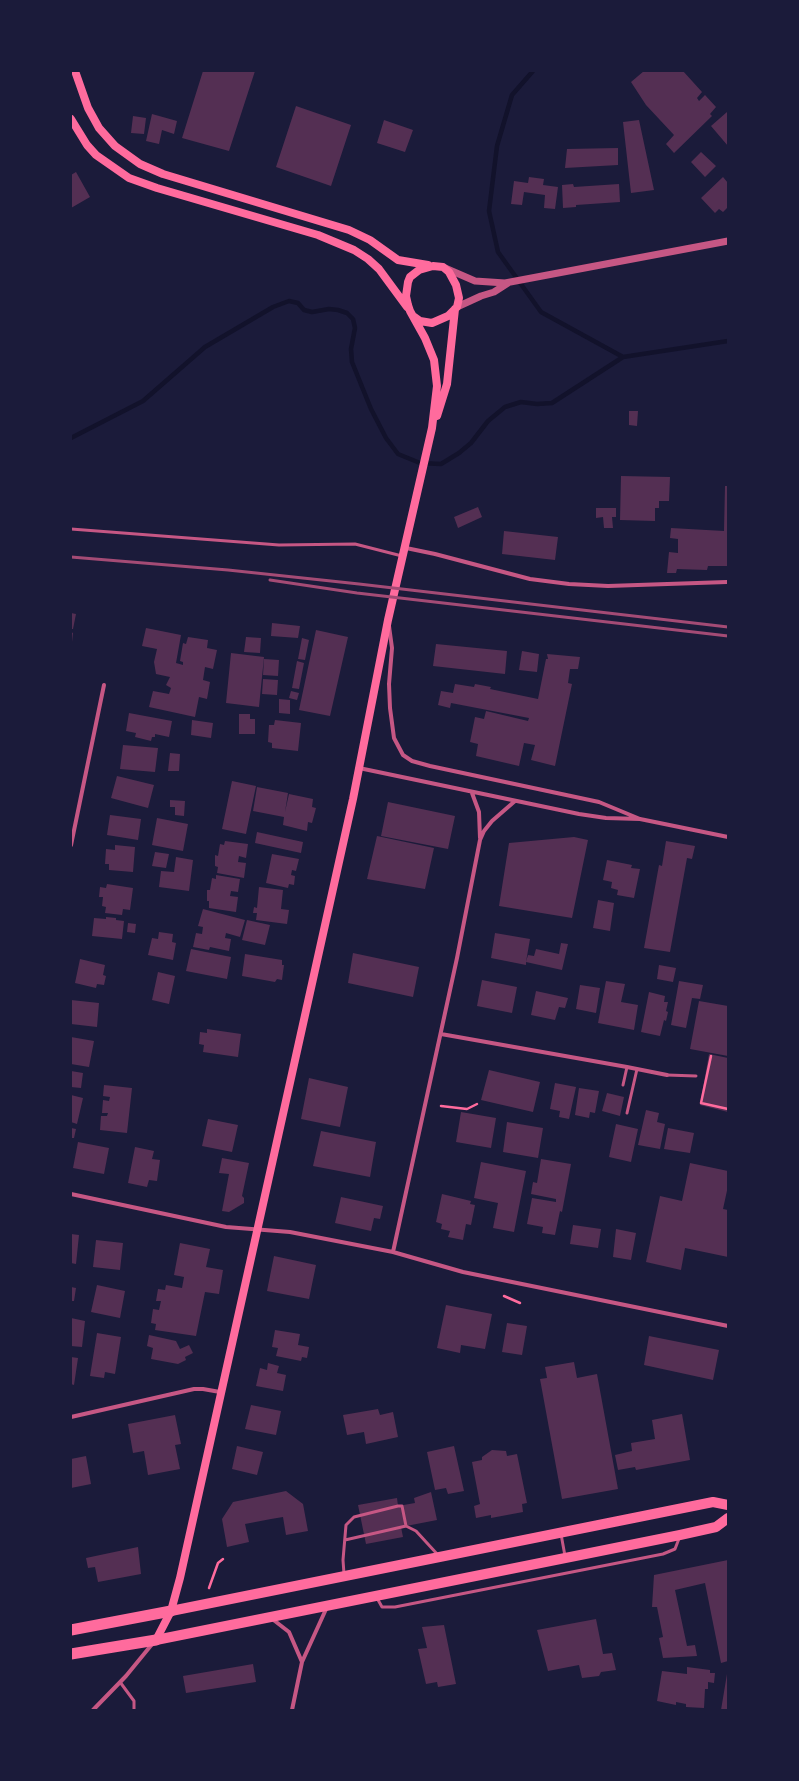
<!DOCTYPE html>
<html>
<head>
<meta charset="utf-8">
<style>
	body { margin:0 }
	#map { position:relative; width:799px; height:1781px; overflow:hidden; background:#1b1b3a; font-family:Overpass,sans-serif }
	canvas { display:block }
	.frame { position:absolute; inset:0; border:72px solid #1b1b3a; pointer-events:none }
</style>
</head>
<body>
<div id="map">
<canvas width="799" height="1781"></canvas>
<div class="frame"></div>
</div>
<script>
const g = document.querySelector('canvas').getContext('2d');
g.lineJoin = 'round';
const shape = rows => new Path2D(rows.map(r => 'M' + r).join(''));
function stroke(path, color, width, dash) { g.strokeStyle = color; g.lineWidth = width; g.lineCap = dash ? 'butt' : 'round'; g.setLineDash(dash || []); g.stroke(path); }
function paint(path, color) { g.fillStyle = color; g.fill(path, 'evenodd'); }
const stream = shape([
	[533,71,512,95,497,146,489,211,498,252,541,312,623,357],
	[71,438,143,401,205,347,273,307,289,301,298,303,304,310,312,312,329,309,338,310,347,313,353,319,355,328,351,349,352,362,371,409,386,438,398,454,420,463,441,464,459,453,471,443,488,421,505,407,521,402,537,404,552,403,623,357,728,341]
]);
const building = shape([
	[203,71,255,71,229,151,182,138],
	[644,71,683,71,702,92,697,98,699,101,705,95,716,107,710,114,712,116,674,153,666,144,674,135,646,105,631,82],
	[296,106,351,125,331,186,276,167],
	[727,112,728,112,728,146,711,126],
	[152,114,177,121,174,134,162,130,159,144,146,141],
	[133,116,146,118,144,134,131,133],
	[384,120,413,130,405,152,377,143],
	[639,120,654,190,631,193,623,122],
	[618,148,618,165,565,168,567,149],
	[701,152,716,166,705,177,691,162],
	[76,172,90,197,71,208,71,175],
	[529,177,544,179,543,185,558,187,555,209,544,208,545,195,524,192,522,205,511,204,514,181,528,183],
	[723,177,728,183,728,207,723,212,719,209,715,213,701,198],
	[573,184,574,187,619,184,620,202,576,205,576,207,563,208,562,185],
	[629,411,638,411,637,426,629,425],
	[621,476,670,477,669,501,659,501,659,508,655,508,655,521,620,520],
	[725,486,728,486,728,566,708,566,707,570,677,569,676,573,667,573,669,552,678,553,678,539,670,538,671,528,724,531],
	[478,507,482,517,458,528,454,517],
	[596,508,616,508,616,517,612,517,613,528,604,528,603,517,596,518],
	[504,531,558,537,555,560,502,554],
	[71,613,76,614,73,629,71,629],
	[272,623,300,626,298,638,271,636],
	[146,628,181,635,176,663,183,665,183,662,180,661,183,643,186,644,188,637,208,640,207,648,217,650,213,669,205,667,203,680,210,682,207,699,199,697,195,717,149,707,153,691,169,694,171,688,166,685,170,677,156,674,154,662,157,649,142,646],
	[316,630,348,637,330,716,299,710],
	[71,632,73,633,72,642,71,642],
	[246,637,261,638,260,653,244,652],
	[302,638,309,640,305,660,298,659],
	[436,644,507,651,505,674,433,666],
	[522,651,539,654,537,672,519,670],
	[231,653,264,657,259,707,226,703],
	[547,654,580,657,578,669,570,669,568,683,572,684,555,766,531,760,535,745,524,743,519,766,476,756,478,744,470,742,475,717,484,719,486,711,528,721,529,718,451,703,450,708,438,705,441,691,453,693,455,684,474,687,475,684,491,687,490,689,538,699,546,659,548,659],
	[264,659,279,660,278,676,263,675],
	[297,661,304,663,299,689,292,688],
	[263,679,278,680,277,695,262,694],
	[291,691,299,693,297,700,289,698],
	[279,699,290,700,290,714,279,713],
	[129,713,172,721,169,737,155,734,155,737,152,737,151,741,135,737,136,733,126,731],
	[239,714,250,714,250,719,255,719,255,734,239,734],
	[192,720,213,723,211,738,191,735],
	[275,720,301,723,298,751,272,748,272,743,268,742,269,725,274,725],
	[123,745,158,748,155,772,120,769],
	[170,753,180,754,179,771,168,771],
	[117,776,154,785,148,808,111,798],
	[232,781,256,786,246,834,222,829],
	[257,787,288,793,285,812,289,794,313,799,312,807,316,808,312,823,308,822,307,831,283,825,284,817,253,811],
	[170,800,185,801,184,816,175,815,175,807,170,807],
	[388,802,455,816,448,849,381,836],
	[110,815,141,819,138,840,107,835],
	[157,818,188,824,183,851,152,845],
	[257,832,303,842,301,853,255,843],
	[377,836,434,848,425,889,367,879],
	[574,837,588,840,572,918,499,906,509,843],
	[225,841,248,844,246,858,239,856,238,862,246,863,244,878,217,873,218,867,215,866,215,855,218,856,220,844,224,845],
	[666,841,695,846,692,859,687,858,670,952,644,948,659,865,662,866],
	[115,845,135,847,133,872,109,870,109,864,105,864,106,849,115,850],
	[155,852,169,854,166,868,152,866],
	[272,854,299,859,296,871,292,870,291,875,295,876,294,885,289,884,288,888,266,883],
	[176,857,193,860,189,891,159,887,161,871,174,872],
	[607,860,632,865,631,868,640,869,634,898,617,895,618,890,611,888,612,882,603,880],
	[216,875,240,879,238,892,231,891,230,896,238,897,236,912,209,908,209,901,207,901,207,890,210,890,212,878,216,879],
	[107,884,133,888,130,910,123,909,122,915,105,913,106,907,102,906,103,897,99,897,100,887,106,888],
	[259,887,283,890,281,909,289,910,287,924,256,920,257,913,253,913,254,907,257,908],
	[598,900,614,903,610,931,593,928],
	[203,909,245,920,240,937,226,933,225,938,231,939,229,951,210,947,209,950,193,947,196,933,202,934,203,927,198,926],
	[106,917,116,918,116,920,124,921,122,939,92,936,94,918,106,919],
	[247,920,270,925,265,945,242,940],
	[128,923,136,924,135,933,127,932],
	[159,932,173,934,172,942,176,943,173,960,148,955,152,938,158,939],
	[495,933,530,939,526,962,528,955,534,956,536,949,559,954,561,943,568,944,562,970,526,962,526,965,491,958],
	[191,949,231,957,227,979,186,971],
	[353,953,419,967,413,997,348,983],
	[245,954,282,960,282,965,284,965,282,980,277,979,275,982,242,976],
	[80,959,105,965,103,975,106,976,104,985,97,984,96,988,75,983],
	[659,965,676,968,673,982,657,979],
	[158,972,175,976,169,1004,152,1000],
	[482,980,517,987,512,1013,477,1006],
	[606,981,625,984,621,1002,638,1005,634,1030,598,1023],
	[679,981,703,985,700,999,692,998,686,1028,671,1025],
	[580,985,600,988,596,1013,576,1009],
	[536,991,568,998,565,1008,559,1007,555,1020,531,1015],
	[649,992,665,996,664,1002,668,1002,666,1011,668,1012,666,1021,664,1020,660,1036,641,1032],
	[71,1000,99,1003,97,1027,71,1024],
	[699,1001,728,1006,728,1056,690,1049],
	[207,1029,241,1034,238,1057,203,1052,204,1045,199,1044,200,1032,207,1033],
	[71,1037,94,1041,89,1067,71,1064],
	[709,1054,728,1058,728,1112,700,1105],
	[489,1070,540,1082,533,1112,481,1100],
	[71,1071,83,1073,81,1088,71,1087],
	[309,1078,348,1087,340,1127,301,1119],
	[555,1083,576,1087,569,1119,559,1117,560,1111,550,1109],
	[104,1085,132,1088,127,1133,100,1130,101,1116,107,1116,108,1113,102,1113,103,1100,109,1101,110,1097,103,1096],
	[579,1088,599,1091,595,1113,590,1112,589,1118,575,1115],
	[607,1093,624,1097,620,1116,602,1111],
	[71,1095,83,1098,77,1124,71,1122],
	[646,1110,659,1113,657,1122,665,1124,660,1149,638,1145],
	[461,1112,496,1118,491,1148,456,1142],
	[208,1119,238,1125,232,1152,202,1146],
	[507,1122,543,1128,538,1158,503,1152],
	[616,1124,638,1129,631,1162,609,1157],
	[71,1128,76,1129,74,1138,71,1138],
	[668,1128,694,1133,690,1153,664,1149],
	[321,1131,376,1142,370,1177,313,1166],
	[78,1142,109,1148,104,1174,73,1168],
	[135,1147,154,1151,152,1159,160,1160,157,1181,149,1180,147,1187,128,1183],
	[222,1158,249,1163,242,1196,244,1198,244,1203,229,1212,222,1211,229,1174,219,1173],
	[541,1159,571,1164,562,1212,560,1211,555,1235,542,1233,543,1227,527,1224,532,1198,556,1202,556,1199,531,1194,533,1182,537,1183],
	[481,1162,526,1171,514,1232,493,1228,498,1203,474,1198],
	[690,1163,728,1171,728,1186,723,1209,728,1210,728,1257,685,1248,681,1270,646,1262,660,1196,682,1201],
	[442,1194,471,1201,470,1204,475,1205,471,1225,466,1224,463,1240,448,1237,450,1231,441,1229,442,1224,436,1222],
	[341,1197,383,1206,380,1219,374,1218,371,1231,335,1223],
	[573,1225,601,1229,598,1248,570,1244],
	[616,1229,636,1233,631,1260,613,1257],
	[71,1234,79,1235,76,1264,71,1263],
	[96,1240,123,1243,120,1270,93,1267],
	[180,1243,210,1249,206,1267,223,1270,219,1294,205,1292,196,1336,155,1330,156,1324,151,1323,153,1309,159,1310,161,1301,156,1301,158,1289,165,1290,166,1285,182,1288,184,1277,174,1275],
	[274,1256,316,1265,309,1299,267,1291],
	[97,1285,125,1291,120,1318,91,1312],
	[71,1287,76,1288,74,1301,71,1301],
	[446,1305,492,1314,485,1349,461,1345,460,1353,437,1348],
	[71,1318,85,1321,82,1347,71,1346],
	[507,1323,527,1326,522,1355,502,1352],
	[275,1330,300,1334,298,1345,309,1347,307,1358,302,1357,301,1361,276,1356,278,1348,272,1347],
	[97,1333,121,1337,115,1374,105,1372,104,1378,90,1376],
	[149,1335,176,1341,180,1349,189,1345,193,1353,185,1357,186,1360,178,1364,151,1359,153,1348,147,1346],
	[649,1336,719,1350,713,1380,644,1365],
	[71,1357,78,1358,74,1385,71,1384],
	[574,1362,577,1378,597,1374,618,1489,562,1499,540,1379,547,1378,545,1367],
	[268,1363,279,1366,277,1373,286,1375,283,1391,256,1386,260,1368,267,1370],
	[251,1405,281,1411,276,1435,245,1429],
	[378,1409,380,1415,393,1412,398,1437,366,1444,364,1432,347,1435,343,1415],
	[682,1414,690,1460,636,1470,635,1467,618,1470,615,1455,632,1451,631,1443,655,1439,652,1420],
	[175,1415,181,1444,175,1445,180,1469,148,1475,144,1451,133,1453,128,1424],
	[237,1446,263,1452,257,1475,232,1469],
	[454,1446,464,1491,448,1494,446,1488,435,1490,427,1452],
	[492,1450,506,1451,507,1456,517,1454,527,1503,522,1504,523,1512,491,1518,491,1515,476,1518,474,1506,480,1504,472,1462,482,1460,482,1457],
	[86,1456,91,1484,71,1488,71,1459],
	[286,1491,303,1504,308,1531,286,1535,283,1517,271,1519,245,1524,249,1542,227,1547,222,1519,233,1502],
	[431,1492,437,1520,401,1527,403,1537,366,1544,358,1505,397,1498,398,1506,415,1503,414,1498],
	[138,1547,141,1574,98,1582,95,1567,88,1568,86,1558],
	[728,1560,728,1661,721,1663,705,1583,675,1590,687,1646,695,1645,697,1656,663,1658,659,1638,663,1637,657,1607,652,1607,654,1575],
	[596,1619,603,1654,612,1653,616,1670,601,1672,599,1676,582,1678,579,1665,548,1671,537,1630],
	[444,1625,456,1684,438,1687,437,1682,426,1684,418,1649,427,1648,422,1627],
	[253,1664,256,1682,186,1693,183,1676],
	[687,1667,710,1670,710,1673,715,1673,714,1683,708,1682,708,1689,705,1689,704,1708,686,1707,686,1704,676,1702,676,1705,657,1701,662,1671,687,1674],
	[727,1674,728,1710,721,1710]
]);
const path = shape([
	[711,1056,701,1103,728,1109],
	[441,1106,467,1109,477,1104],
	[504,1296,520,1303],
	[209,1588,218,1563,223,1559]
]);
const service = shape([
	[71,529,279,545,355,544,402,556],
	[667,1075,696,1076],
	[623,1085,627,1067],
	[627,1113,637,1069],
	[561,1534,565,1556],
	[345,1540,406,1526],
	[344,1574,343,1560,346,1525,354,1517,398,1506,402,1506,406,1526,416,1531,438,1555],
	[377,1598,382,1607,395,1607,663,1554,675,1549,680,1536],
	[120,1682,134,1701,134,1710]
]);
const minor = shape([
	[406,548,435,554,530,579,569,584,608,586,727,582],
	[389,626,392,648,389,684,390,708,394,738,403,755,412,761,430,766,599,802,640,819],
	[359,768,579,814,606,818,640,819,728,837],
	[472,793,479,812,480,838],
	[71,845,104,685],
	[441,1034,627,1067,667,1075],
	[71,1194,226,1227,290,1232,393,1252,463,1272,728,1326],
	[393,1252,457,958,480,840,484,831,492,821,515,801],
	[71,1417,194,1389,203,1389,220,1392],
	[271,1618,289,1632,302,1662],
	[93,1710,126,1676,153,1643],
	[292,1710,302,1662,327,1607]
]);
const tertiary = shape([
	[445,268,475,281,505,283,728,241],
	[457,307,481,296,494,292,508,283]
]);
const secondary = shape([
	[75,71,88,108,99,128,115,146,140,164,163,174,349,230,370,240,398,260,428,265],
	[71,119,87,145,96,155,129,178,157,188,318,235,354,250,368,259,379,269,407,307],
	[437,416,447,384,455,309],
	[156,1640,171,1611,180,1578,353,799,388,620,432,428,437,386,434,360,425,338,410,311,408,305,406,296,408,282,410,277,419,270,433,266,443,267,449,272,456,285,459,298,457,307,448,316,432,323,420,321,413,316]
]);
const primary = shape([
	[171,1611,713,1502,728,1505],
	[156,1640,680,1535,716,1527,728,1518]
]);
const trunk = shape([
	[71,1630,171,1611],
	[71,1654,156,1640]
]);
const rail = shape([
	[71,557,228,570,359,584,728,627],
	[270,580,357,593,728,636]
]);
stroke(stream, '#12122b', 4.5);
paint(building, '#542f53');
stroke(path, '#ff6b9d', 2.5);
stroke(service, '#c65784', 3);
stroke(minor, '#c65784', 4);
stroke(tertiary, '#c65784', 7);
stroke(secondary, '#ff6b9d', 8);
stroke(primary, '#ff6b9d', 10);
stroke(trunk, '#ff6b9d', 11);
stroke(rail, '#a44b75', 3);
</script>
</body>
</html>
